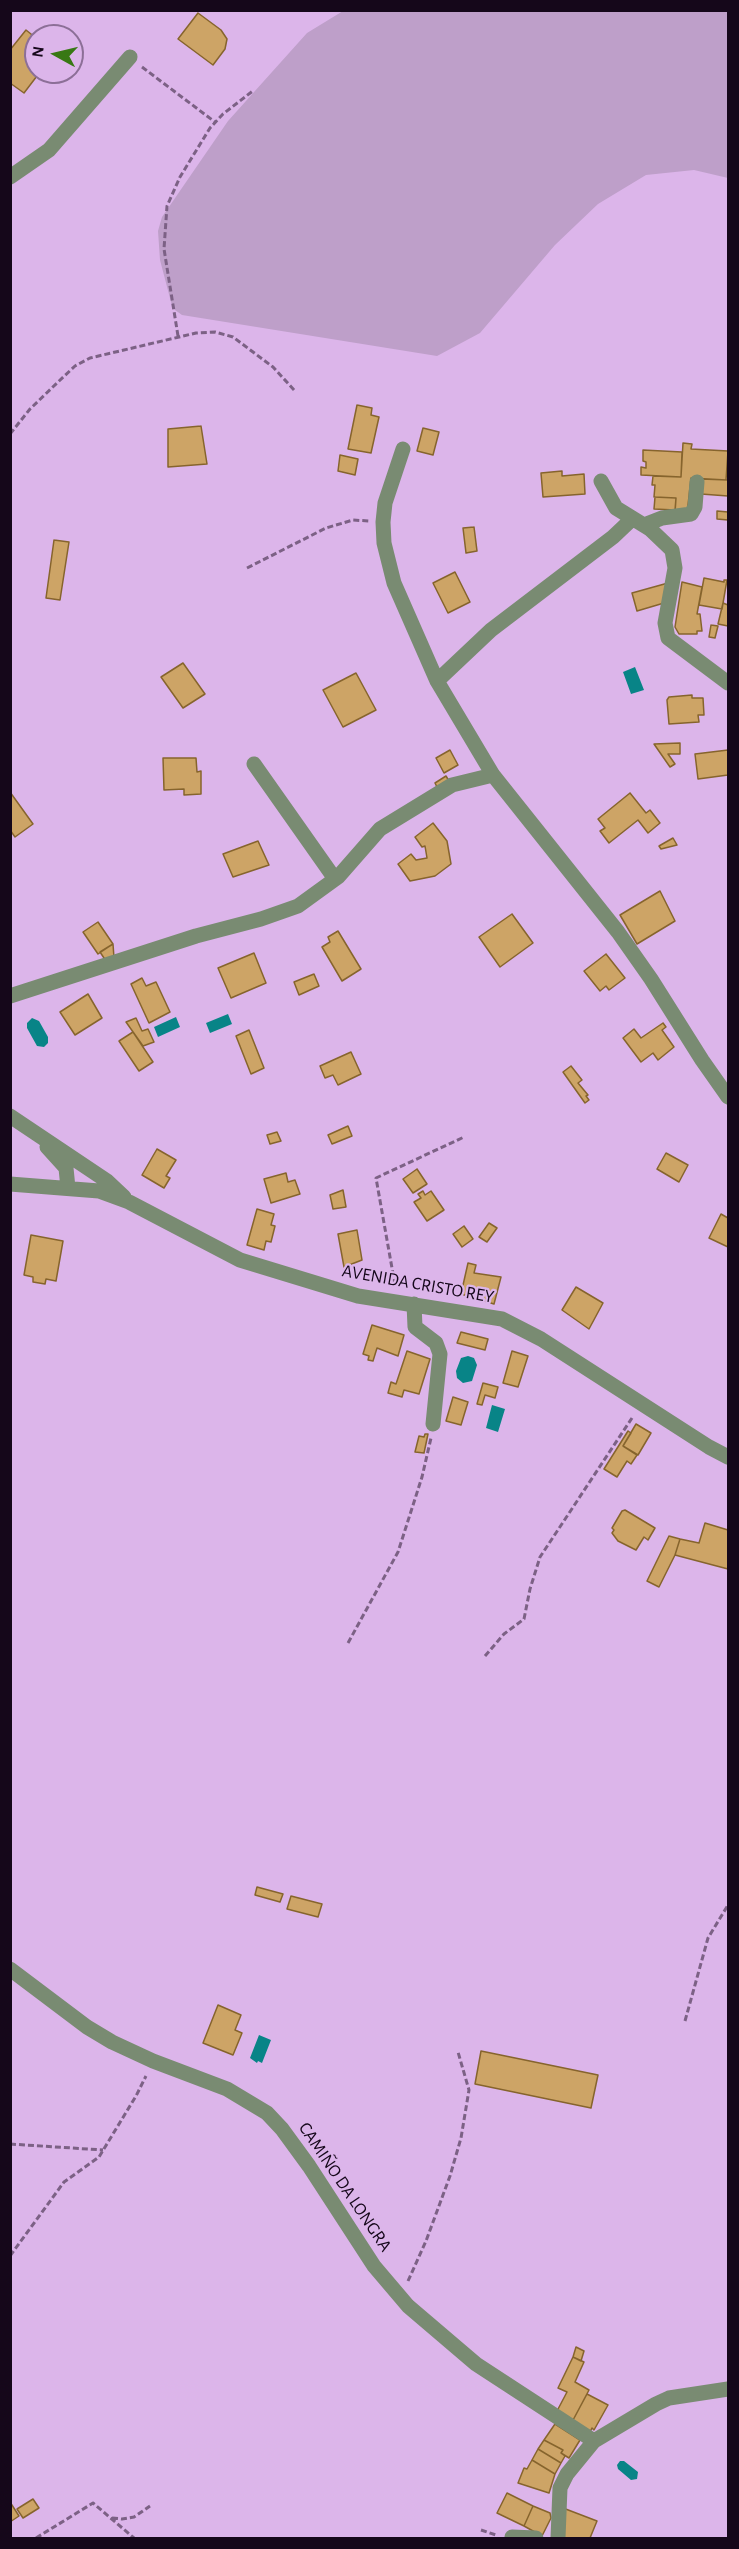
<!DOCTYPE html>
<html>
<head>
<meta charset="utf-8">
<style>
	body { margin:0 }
	#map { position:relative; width:739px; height:2549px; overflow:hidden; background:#dcb5ea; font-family:"Alegreya Sans",sans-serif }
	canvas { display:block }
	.frame { position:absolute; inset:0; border:12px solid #15071a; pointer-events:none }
	.north { position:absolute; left:24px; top:24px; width:60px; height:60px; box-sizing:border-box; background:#dcb5ea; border:2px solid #8c6f97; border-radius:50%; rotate:278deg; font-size:16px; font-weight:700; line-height:24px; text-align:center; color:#15071a }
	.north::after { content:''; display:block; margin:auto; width:21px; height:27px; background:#387814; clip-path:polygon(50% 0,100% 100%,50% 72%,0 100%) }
</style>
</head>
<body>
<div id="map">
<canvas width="739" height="2549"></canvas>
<div class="frame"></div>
<div class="north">N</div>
</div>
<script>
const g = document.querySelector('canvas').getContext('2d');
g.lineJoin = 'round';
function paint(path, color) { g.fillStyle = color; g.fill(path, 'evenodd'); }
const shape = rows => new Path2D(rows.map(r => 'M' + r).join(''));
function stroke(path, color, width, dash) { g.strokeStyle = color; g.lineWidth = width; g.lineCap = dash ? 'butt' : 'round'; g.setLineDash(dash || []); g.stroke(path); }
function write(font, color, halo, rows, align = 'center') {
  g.font = font + ' "Alegreya Sans",sans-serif'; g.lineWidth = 4.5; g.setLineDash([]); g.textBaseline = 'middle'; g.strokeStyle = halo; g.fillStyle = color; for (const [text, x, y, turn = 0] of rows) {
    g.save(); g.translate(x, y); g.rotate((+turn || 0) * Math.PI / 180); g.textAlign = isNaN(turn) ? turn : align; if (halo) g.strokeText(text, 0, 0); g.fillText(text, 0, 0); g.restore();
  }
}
const green = shape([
	[343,11,728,11,728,178,694,170,646,175,598,204,555,245,480,333,437,356,182,315,175,310,171,302,160,260,158,231,162,217,228,121,307,33]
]);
const water = shape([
	[635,667,644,690,631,694,623,672],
	[228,1014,232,1024,210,1033,206,1023],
	[176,1017,180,1027,158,1037,154,1027],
	[32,1018,39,1021,48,1037,48,1043,44,1047,37,1046,27,1028,27,1023],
	[468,1356,474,1358,477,1365,472,1381,463,1383,457,1378,456,1371,461,1358],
	[492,1405,505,1409,498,1432,486,1428],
	[259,2035,271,2040,262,2063,258,2061,257,2063,250,2058],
	[620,2461,624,2461,638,2472,637,2479,631,2480,618,2469,617,2465]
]);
const building = shape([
	[198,13,221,30,227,39,225,49,213,65,178,39,198,13],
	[26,30,36,38,36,72,40,72,24,93,10,83,10,50,26,30],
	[357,405,372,408,371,415,379,417,371,453,348,449,357,405],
	[201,426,207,464,168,467,168,429,201,426],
	[423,428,439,432,433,455,417,451,423,428],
	[683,443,692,444,691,449,728,451,726,480,691,478,687,514,675,513,676,498,654,497,655,485,652,485,653,476,681,477,683,443],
	[643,450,682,452,681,477,641,475,641,467,646,468,646,462,643,461,643,450],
	[340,455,358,459,355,475,338,471,340,455],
	[562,471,562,476,584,474,585,494,543,497,541,473,562,471],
	[701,479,728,480,728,496,701,494,701,479],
	[655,497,676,498,675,510,654,509,655,497],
	[717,511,728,512,728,520,717,519,717,511],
	[474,527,477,551,466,553,463,528,474,527],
	[54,540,69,542,60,600,46,598,54,540],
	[455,572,470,602,448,613,433,583,455,572],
	[704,578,724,582,724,580,727,580,722,609,699,605,704,578],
	[682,582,702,587,697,614,700,614,702,631,697,631,697,634,679,634,675,627,682,582],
	[668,583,664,603,637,611,632,593,668,583],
	[723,603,728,605,728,626,718,624,723,603],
	[711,625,718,626,715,638,709,637,711,625],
	[183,663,205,694,183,708,161,677,183,663],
	[356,673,376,710,343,727,323,690,356,673],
	[692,695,692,698,703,698,704,715,698,715,699,722,669,724,667,700,669,697,692,695],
	[680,743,680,754,668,754,675,764,670,767,654,744,680,743],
	[450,750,458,765,444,773,436,758,450,750],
	[728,750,728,775,698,779,695,754,728,750],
	[163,758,196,758,197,772,201,771,201,794,184,795,184,789,164,790,163,758],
	[446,776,449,781,437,787,435,783,446,776],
	[10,792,33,824,15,837,10,830,10,792],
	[630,793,646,813,650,810,660,823,648,833,638,820,609,843,600,831,605,828,598,819,630,793],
	[433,823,447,841,451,864,435,876,410,881,398,864,411,854,416,860,427,858,425,846,422,847,415,837,433,823],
	[673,838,677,845,661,849,659,846,673,838],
	[258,841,269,865,233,877,223,854,258,841],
	[660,891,675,921,637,944,620,915,660,891],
	[512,914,533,943,500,967,479,937,512,914],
	[98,922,113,944,98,954,83,932,98,922],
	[338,931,361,969,342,981,322,947,330,942,328,937,338,931],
	[113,944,114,958,106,961,100,952,113,944],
	[254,953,266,983,231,998,218,968,254,953],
	[606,954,625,978,609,990,606,986,600,991,584,971,606,954],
	[314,974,319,986,299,995,294,982,314,974],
	[142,978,146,986,156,982,170,1012,149,1023,131,984,142,978],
	[88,994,102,1018,75,1035,60,1012,88,994],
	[136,1018,142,1031,148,1029,154,1042,143,1046,126,1022,136,1018],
	[663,1023,666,1027,662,1030,674,1047,658,1060,653,1053,641,1062,623,1038,634,1029,641,1038,663,1023],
	[249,1030,264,1068,251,1074,236,1036,249,1030],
	[133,1032,153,1062,139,1071,119,1041,133,1032],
	[351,1052,361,1074,338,1085,333,1075,325,1078,320,1066,351,1052],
	[571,1066,582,1080,578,1083,588,1095,586,1096,589,1100,585,1103,563,1072,571,1066],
	[348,1126,352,1136,332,1144,328,1135,348,1126],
	[277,1132,281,1141,270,1144,267,1135,277,1132],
	[157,1149,176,1160,166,1176,170,1178,164,1188,142,1175,157,1149],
	[666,1153,688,1165,679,1182,657,1169,666,1153],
	[417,1169,427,1184,413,1193,403,1179,417,1169],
	[286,1173,288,1182,295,1180,300,1194,271,1203,264,1179,286,1173],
	[343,1190,346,1207,333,1209,330,1195,343,1190],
	[423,1191,425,1195,431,1191,444,1210,427,1221,414,1202,421,1198,418,1194,423,1191],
	[257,1209,274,1214,271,1225,275,1226,271,1242,266,1241,264,1250,247,1245,257,1209],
	[721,1214,728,1218,728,1247,709,1238,721,1214],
	[489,1223,497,1228,487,1242,479,1237,489,1223],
	[464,1226,473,1239,462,1247,453,1234,464,1226],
	[357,1230,362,1260,344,1267,338,1234,357,1230],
	[31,1235,63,1241,56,1281,46,1279,45,1284,33,1282,33,1277,24,1275,31,1235],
	[468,1263,476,1265,474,1273,501,1277,494,1304,461,1294,468,1263],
	[576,1287,603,1303,589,1329,562,1310,576,1287],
	[372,1325,404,1335,398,1356,377,1348,373,1361,368,1360,369,1356,363,1354,372,1325],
	[461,1332,488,1339,485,1350,457,1343,461,1332],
	[407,1351,430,1359,419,1394,404,1390,402,1397,388,1393,391,1382,396,1384,407,1351],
	[512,1351,528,1356,518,1387,503,1383,512,1351],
	[483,1383,498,1387,495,1398,485,1395,482,1405,477,1404,483,1383],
	[453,1397,468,1402,461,1425,446,1421,453,1397],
	[636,1424,651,1433,638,1455,623,1446,636,1424],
	[628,1431,631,1433,623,1446,637,1455,631,1464,627,1461,617,1477,604,1469,628,1431],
	[425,1434,428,1434,424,1453,415,1452,419,1436,424,1437,425,1434],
	[625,1510,655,1528,648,1540,644,1537,636,1550,618,1541,612,1533,614,1530,612,1528,622,1511,625,1510],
	[705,1523,728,1530,728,1569,675,1555,680,1539,699,1543,705,1523],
	[669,1536,680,1539,675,1555,659,1587,647,1581,669,1536],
	[257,1887,283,1894,280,1902,255,1895,257,1887],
	[291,1896,322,1904,318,1917,287,1909,291,1896],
	[218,2005,241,2015,235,2030,242,2033,233,2055,203,2043,218,2005],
	[481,2051,598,2075,591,2108,475,2084,481,2051],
	[576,2347,584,2351,581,2361,573,2357,576,2347],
	[573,2357,584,2362,575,2382,589,2390,572,2422,557,2411,567,2392,558,2388,573,2357],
	[587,2394,608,2405,594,2430,592,2428,590,2432,572,2422,587,2394],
	[555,2424,580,2440,569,2458,561,2453,563,2450,544,2440,555,2424],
	[544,2440,563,2450,561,2453,565,2456,561,2463,538,2449,544,2440],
	[538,2449,561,2463,555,2474,532,2460,538,2449],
	[532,2460,555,2474,549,2493,518,2483,524,2468,527,2469,532,2460],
	[507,2493,533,2506,524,2526,497,2513,507,2493],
	[33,2499,39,2508,23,2518,17,2509,33,2499],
	[10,2502,19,2516,10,2522,10,2502],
	[533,2506,550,2513,551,2518,542,2536,524,2526,533,2506],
	[563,2508,597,2521,590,2538,562,2538,563,2508]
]);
const path = shape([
	[142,67,215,122],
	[178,336,164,249,167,206,180,177,210,128,223,114,254,90],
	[10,434,30,409,58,382,75,366,90,358,196,333,215,332,233,337,273,367,295,391],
	[247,568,326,528,353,520,369,521],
	[395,1285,376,1178,464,1137],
	[348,1643,398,1552,422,1477,431,1438],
	[485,1656,504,1634,524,1619,530,1589,540,1557,632,1418],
	[685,2021,708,1938,728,1905],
	[10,2144,103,2150],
	[10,2256,64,2182,99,2157,136,2096,146,2076],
	[408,2281,426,2241,450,2176,461,2138,469,2090,458,2052],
	[112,2518,122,2519,134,2517,150,2506],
	[481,2530,496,2535],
	[36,2538,93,2503,134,2538]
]);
const minor = shape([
	[10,177,49,150,130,57],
	[403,449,385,503,383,522,384,543,394,583,437,681,493,775,618,932,651,979,702,1060,728,1097],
	[601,481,616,508,650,529,672,550,675,568,665,623,668,638,728,683],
	[644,525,662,518,691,514,695,507,697,482],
	[437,681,491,630,613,537,632,519],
	[254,764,335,879],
	[10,996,196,936,261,919,298,906,338,877,380,829,452,785,493,775],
	[10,1116,107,1181,124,1197],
	[47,1147,66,1168,68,1188],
	[10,1184,99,1191,129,1202,240,1260,358,1296,502,1319,541,1339,709,1447,728,1457],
	[414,1304,415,1327,436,1343,440,1354,433,1424],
	[10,1969,87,2027,112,2042,153,2061,227,2089,267,2113,282,2129,309,2166,374,2266,408,2306,476,2364,594,2441],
	[512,2537,536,2538],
	[558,2538,560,2488,567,2474,594,2441,656,2404,669,2398,728,2389]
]);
const streetNames = [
	["AVENIDA CRISTO REY",418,1284,10],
	["CAMIÑO DA LONGRA",345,2187,56]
];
paint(green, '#be9fc9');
paint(water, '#088487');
paint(building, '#cda466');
stroke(building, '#86642d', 1.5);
stroke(path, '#7c6185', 3, [6, 3]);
stroke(minor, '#798b72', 15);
write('18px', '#15071a', '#dcb5ea', streetNames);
</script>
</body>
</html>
